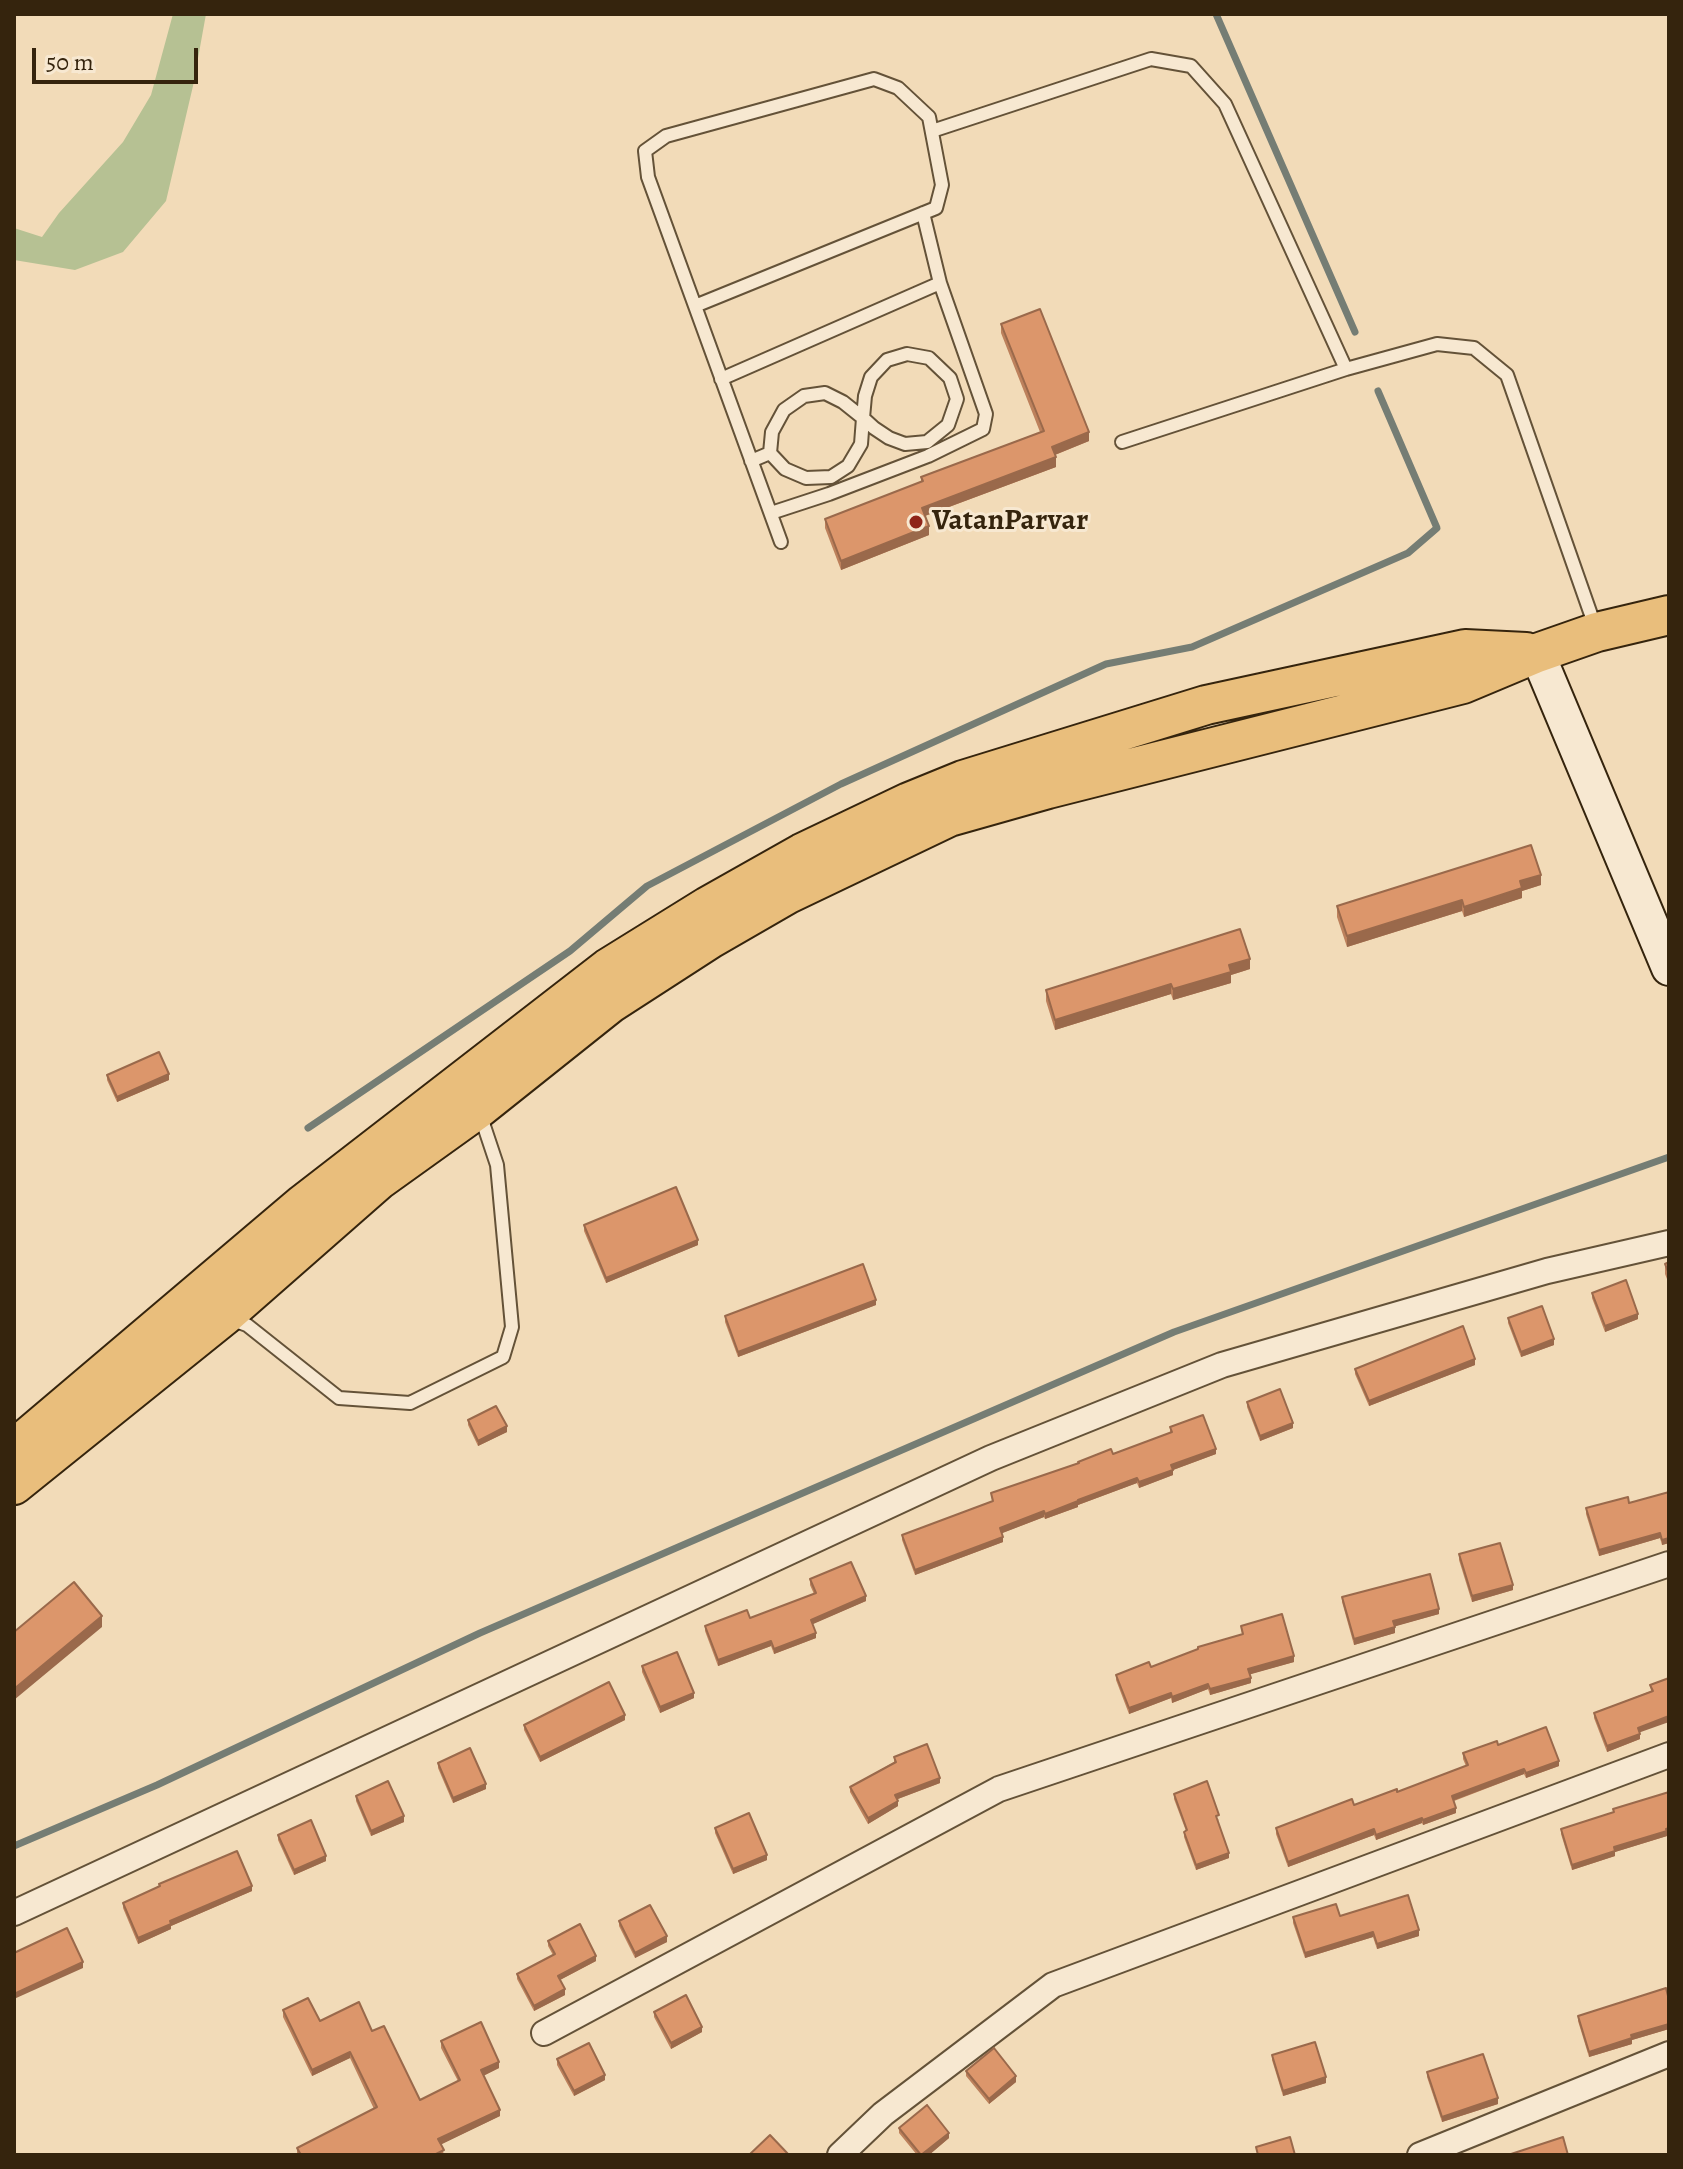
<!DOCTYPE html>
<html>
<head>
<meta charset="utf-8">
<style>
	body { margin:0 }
	#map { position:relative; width:1683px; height:2169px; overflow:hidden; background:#f2dbb8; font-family:Alegreya,serif }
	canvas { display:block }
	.frame { position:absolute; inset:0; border:16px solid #35240d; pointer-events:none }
	.scale { position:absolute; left:32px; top:48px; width:166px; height:36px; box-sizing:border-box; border:4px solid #35240d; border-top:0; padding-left:10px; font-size:24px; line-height:28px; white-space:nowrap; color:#35240d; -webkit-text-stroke:6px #f7e8d1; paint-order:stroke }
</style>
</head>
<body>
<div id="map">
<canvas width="1683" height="2169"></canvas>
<div class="frame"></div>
<div class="scale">50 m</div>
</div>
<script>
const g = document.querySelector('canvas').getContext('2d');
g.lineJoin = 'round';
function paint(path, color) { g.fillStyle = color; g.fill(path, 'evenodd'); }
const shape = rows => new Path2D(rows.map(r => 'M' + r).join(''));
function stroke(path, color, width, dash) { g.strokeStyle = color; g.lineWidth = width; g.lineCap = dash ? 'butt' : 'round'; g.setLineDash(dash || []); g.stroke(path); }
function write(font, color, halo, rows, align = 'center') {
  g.font = font + ' Alegreya,serif'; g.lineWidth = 6; g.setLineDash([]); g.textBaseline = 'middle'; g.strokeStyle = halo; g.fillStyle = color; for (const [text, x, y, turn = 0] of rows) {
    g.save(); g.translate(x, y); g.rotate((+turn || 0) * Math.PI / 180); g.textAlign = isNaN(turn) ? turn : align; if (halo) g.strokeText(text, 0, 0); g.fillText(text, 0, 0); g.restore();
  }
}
const green = shape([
	[173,14,206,14,193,86,166,201,123,252,75,270,14,260,14,228,42,237,59,213,123,142,151,95]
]);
const stream = shape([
	[1216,14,1355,332],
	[308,1128,570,951,647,886,841,784,1106,664,1192,647,1408,553,1437,528,1378,391],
	[14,1846,157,1785,480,1633,1174,1332,1669,1157]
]);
const lane = shape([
	[932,131,1151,59,1191,66,1225,104,1346,369],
	[695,306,936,208,942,185,929,117,898,88,874,79,666,136,645,151,648,177,781,542],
	[721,379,940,283,923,213],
	[1122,442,1346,369,1437,344,1474,348,1507,375,1596,629],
	[751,461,770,453,785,469,806,478,831,477,848,466,861,444,863,418,865,396,871,377,887,360,907,354,929,358,950,378,957,399,948,425,927,442,905,444,889,438,874,428,863,418,843,402,825,393,804,396,784,410,772,432,770,453],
	[771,513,829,494,928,456,983,429,986,414,940,283],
	[230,1319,247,1325,339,1398,410,1403,503,1357,512,1327,497,1165,480,1114]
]);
const street = shape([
	[14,1913,991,1458,1222,1365,1547,1271,1669,1243],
	[544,2033,999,1789,1669,1564],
	[840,2155,883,2114,1053,1985,1669,1755],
	[1420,2155,1669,2054]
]);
const secondary = shape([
	[1537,653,1669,968]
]);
const primary = shape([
	[14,1449,303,1204,608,968,708,906,802,853,909,802,963,780,1206,705,1465,649,1526,652],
	[14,1485,224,1316,379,1180,478,1109,611,1003,710,939,788,894,949,817,1048,789,1463,684,1537,653,1597,632,1669,615]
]);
const wall = shape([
	[1001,324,1089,441,1055,455,1056,467,925,516,929,535,841,570,825,528,825,519,921,482,921,477,1040,432,1001,333],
	[1541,885,1522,891,1522,898,1464,917,1462,911,1347,947,1337,917,1337,906],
	[1250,969,1231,975,1231,983,1173,1000,1171,994,1055,1030,1046,1001,1046,990],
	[107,1075,169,1080,117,1102,107,1080],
	[584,1225,698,1245,606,1283,584,1231],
	[1669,1262,1669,1284,1665,1274,1665,1264],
	[1592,1293,1638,1319,1605,1332,1592,1298],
	[876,1305,738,1357,725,1322,725,1316],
	[1508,1318,1554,1345,1521,1357,1508,1323],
	[1475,1365,1369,1406,1355,1374,1355,1369],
	[1247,1402,1293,1428,1260,1441,1247,1407],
	[468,1420,507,1432,478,1446,468,1425],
	[1170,1427,1216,1454,1173,1470,1173,1475,1139,1488,1137,1483,1078,1505,1078,1507,1045,1519,1044,1517,1002,1533,1003,1542,915,1575,902,1540,902,1535,992,1501,991,1493,1113,1454,1170,1433],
	[1669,1492,1669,1543,1662,1545,1660,1538,1599,1556,1586,1514,1586,1508,1629,1503],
	[1459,1554,1513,1590,1472,1602,1459,1560],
	[810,1579,866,1601,812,1624,816,1638,774,1654,771,1646,718,1666,705,1631,705,1626,750,1618,814,1594,810,1585],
	[1342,1597,1439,1614,1395,1626,1395,1633,1354,1645,1342,1602],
	[1241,1626,1294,1662,1250,1674,1251,1683,1210,1695,1208,1689,1172,1703,1171,1698,1129,1714,1116,1680,1116,1675,1151,1667,1242,1635],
	[642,1666,694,1698,660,1713,642,1672],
	[1669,1678,1639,1733,1640,1739,1607,1752,1594,1718,1594,1713,1651,1691,1650,1685],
	[625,1720,540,1762,524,1730,524,1725],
	[1498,1745,1559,1766,1526,1778,1524,1774,1454,1801,1456,1813,1423,1825,1422,1823,1376,1840,1374,1835,1288,1867,1276,1834,1276,1828,1397,1792,1466,1766,1463,1759,1463,1753],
	[894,1757,940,1783,898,1799,898,1806,868,1824,850,1792,850,1787,894,1762],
	[438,1763,486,1789,453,1803,438,1768],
	[1669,1792,1669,1834,1667,1834,1667,1836,1615,1852,1615,1856,1572,1870,1561,1834,1561,1829,1613,1813,1613,1809],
	[1174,1794,1219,1820,1217,1821,1229,1858,1196,1870,1184,1837,1184,1832,1186,1831,1174,1799],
	[356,1796,404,1822,371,1836,356,1801],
	[715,1828,767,1860,733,1874,715,1833],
	[278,1835,326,1861,294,1875,278,1840],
	[159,1884,252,1891,171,1926,171,1929,138,1944,123,1908,123,1903,159,1887],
	[1340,1916,1419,1936,1377,1949,1373,1937,1305,1958,1293,1923,1293,1917],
	[619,1921,667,1942,635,1958,619,1926],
	[548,1941,596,1961,560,1980,565,1995,534,2011,517,1979,517,1974,553,1955,548,1946],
	[1669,2000,1669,2029,1632,2040,1632,2044,1589,2057,1578,2021,1578,2016],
	[283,2010,320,2021,372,2031,420,2100,458,2081,441,2048,441,2041,499,2068,483,2076,500,2116,441,2144,444,2155,297,2155,297,2148,374,2109,350,2058,312,2076,283,2017],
	[654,2012,702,2032,671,2049,654,2017],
	[1272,2055,1326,2083,1283,2096,1272,2060],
	[557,2059,605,2080,574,2096,557,2065],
	[966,2071,1016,2082,989,2104,966,2076],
	[1427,2072,1498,2104,1442,2122,1427,2077],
	[899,2128,949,2138,929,2155,917,2155,899,2133]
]);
const shadedWall = shape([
	[1089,432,1089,441,1052,456,1052,447],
	[1056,457,1056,467,922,517,922,508],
	[929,526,929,535,841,570,841,561],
	[1541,875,1541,885,1522,891,1522,898,1464,917,1464,907,1520,881],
	[1462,900,1462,911,1347,947,1347,936],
	[1250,959,1250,969,1231,975,1231,983,1173,1000,1173,989,1229,965],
	[1171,984,1171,994,1055,1030,1055,1020],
	[169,1074,169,1080,117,1102,117,1097],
	[698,1240,698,1245,606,1283,606,1278],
	[876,1300,876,1305,738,1357,738,1352],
	[1638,1314,1638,1319,1605,1332,1605,1326],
	[1554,1339,1554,1345,1521,1357,1521,1352],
	[1475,1359,1475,1365,1369,1406,1369,1401],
	[1293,1423,1293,1428,1260,1441,1260,1436],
	[507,1426,507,1432,478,1446,478,1441],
	[1216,1449,1216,1454,1173,1470,1173,1475,1139,1488,1139,1482,1171,1465],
	[1137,1478,1137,1483,1078,1505,1078,1507,1045,1519,1045,1514,1078,1500],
	[1044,1511,1044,1517,1000,1534,1000,1528],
	[1660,1533,1660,1538,1599,1556,1599,1550],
	[1003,1537,1003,1542,915,1575,915,1570],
	[1669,1538,1669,1543,1662,1545,1662,1540],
	[1513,1585,1513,1590,1472,1602,1472,1596],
	[866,1596,866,1601,811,1625,811,1620],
	[1439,1609,1439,1614,1393,1627,1393,1621],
	[102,1616,102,1627,14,1700,14,1689],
	[1395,1627,1395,1633,1354,1645,1354,1639],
	[816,1633,816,1638,774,1654,774,1649],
	[771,1641,771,1646,718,1666,718,1660],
	[1294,1656,1294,1662,1248,1675,1248,1669],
	[1251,1678,1251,1683,1210,1695,1210,1689],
	[1208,1684,1208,1689,1172,1703,1172,1697],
	[694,1693,694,1698,660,1713,660,1707],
	[1171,1693,1171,1698,1129,1714,1129,1708],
	[625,1715,625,1720,540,1762,540,1757],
	[1669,1716,1669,1722,1638,1733,1638,1728],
	[1640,1734,1640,1739,1607,1752,1607,1746],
	[1559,1761,1559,1766,1526,1778,1526,1773],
	[1524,1769,1524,1774,1452,1801,1452,1796],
	[940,1778,940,1783,895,1800,895,1795],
	[486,1784,486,1789,453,1803,453,1798],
	[898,1801,898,1806,868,1824,868,1818],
	[1456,1808,1456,1813,1423,1825,1423,1820],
	[404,1816,404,1822,371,1836,371,1831],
	[1422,1818,1422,1823,1376,1840,1376,1835],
	[1669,1828,1669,1834,1667,1834,1667,1836,1615,1852,1615,1856,1572,1870,1572,1865,1614,1847],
	[1374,1829,1374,1835,1288,1867,1288,1862],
	[1229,1853,1229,1858,1196,1870,1196,1865],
	[767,1855,767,1860,733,1874,733,1869],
	[326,1856,326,1861,294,1875,294,1870],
	[252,1886,252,1891,171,1926,171,1929,138,1944,138,1938,170,1921],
	[1419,1930,1419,1936,1377,1949,1377,1944],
	[1373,1932,1373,1937,1305,1958,1305,1953],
	[667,1936,667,1942,635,1958,635,1953],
	[596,1956,596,1961,558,1981,558,1976],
	[83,1962,83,1968,14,1999,14,1994],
	[565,1989,565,1995,534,2011,534,2006],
	[1669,2024,1669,2029,1632,2040,1632,2044,1589,2057,1589,2052,1631,2035],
	[702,2027,702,2032,671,2049,671,2043],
	[350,2052,350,2058,312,2076,312,2070],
	[499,2062,499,2068,481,2077,481,2070],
	[605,2075,605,2080,574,2096,574,2091],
	[1016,2076,1016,2082,989,2104,989,2099],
	[1326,2077,1326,2083,1283,2096,1283,2091],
	[1498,2098,1498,2104,1442,2122,1442,2117],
	[500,2110,500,2116,438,2146,438,2139],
	[949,2133,949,2138,929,2155,922,2155]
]);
const building = shape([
	[1040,309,1089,432,1052,447,1056,457,922,508,929,526,841,561,825,519,923,481,921,477,1044,431,1001,324,1040,309],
	[1531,845,1541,875,1520,881,1522,888,1464,907,1462,900,1347,936,1337,906,1531,845],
	[1240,929,1250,959,1229,965,1231,972,1173,989,1171,984,1055,1020,1046,990,1240,929],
	[159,1052,169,1074,117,1097,107,1075,159,1052],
	[676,1187,698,1240,606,1278,584,1225,676,1187],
	[1669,1262,1669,1274,1665,1264,1669,1262],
	[863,1264,876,1300,738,1352,725,1316,863,1264],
	[1626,1280,1638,1314,1605,1326,1592,1293,1626,1280],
	[1542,1306,1554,1339,1521,1352,1508,1318,1542,1306],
	[1463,1326,1475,1359,1369,1401,1355,1369,1463,1326],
	[1280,1389,1293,1423,1260,1436,1247,1402,1280,1389],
	[496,1406,507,1426,478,1441,468,1420,496,1406],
	[1203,1415,1216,1449,1171,1465,1173,1470,1139,1482,1137,1478,1078,1500,1078,1501,1045,1514,1044,1511,1000,1528,1003,1537,915,1570,902,1535,993,1501,991,1493,1079,1463,1078,1462,1111,1449,1113,1454,1172,1432,1170,1427,1203,1415],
	[1669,1492,1669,1538,1662,1540,1660,1533,1599,1550,1586,1508,1628,1497,1629,1503,1669,1492],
	[1500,1543,1513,1585,1472,1596,1459,1554,1500,1543],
	[851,1562,866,1596,811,1620,816,1633,774,1649,771,1641,718,1660,705,1626,747,1610,750,1618,816,1593,810,1579,851,1562],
	[1430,1574,1439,1609,1393,1621,1395,1627,1354,1639,1342,1597,1430,1574],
	[74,1582,102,1616,14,1689,14,1632,74,1582],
	[1282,1614,1294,1656,1248,1669,1251,1678,1210,1689,1208,1684,1172,1697,1171,1693,1129,1708,1116,1675,1149,1662,1151,1667,1198,1649,1198,1647,1243,1634,1241,1626,1282,1614],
	[677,1652,694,1693,660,1707,642,1666,677,1652],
	[1669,1678,1669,1716,1638,1728,1640,1734,1607,1746,1594,1713,1653,1691,1650,1685,1669,1678],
	[609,1682,625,1715,540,1757,524,1725,609,1682],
	[1546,1727,1559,1761,1526,1773,1524,1769,1452,1796,1456,1808,1423,1820,1422,1818,1376,1835,1374,1829,1288,1862,1276,1828,1352,1799,1354,1805,1397,1789,1397,1792,1468,1765,1463,1753,1497,1741,1498,1745,1546,1727],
	[927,1744,940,1778,895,1795,898,1801,868,1818,850,1787,896,1762,894,1757,927,1744],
	[470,1748,486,1784,453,1798,438,1763,470,1748],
	[388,1781,404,1816,371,1831,356,1796,388,1781],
	[1207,1781,1219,1815,1216,1816,1229,1853,1196,1865,1184,1832,1187,1830,1174,1794,1207,1781],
	[1669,1792,1669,1828,1666,1829,1667,1831,1614,1847,1615,1851,1572,1865,1561,1829,1614,1812,1613,1809,1669,1792],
	[749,1813,767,1855,733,1869,715,1828,749,1813],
	[311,1820,326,1856,294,1870,278,1835,311,1820],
	[237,1851,252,1886,170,1921,171,1924,138,1938,123,1903,160,1886,159,1884,237,1851],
	[1408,1895,1419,1930,1377,1944,1373,1932,1305,1953,1293,1917,1336,1904,1340,1916,1408,1895],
	[650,1905,667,1936,635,1953,619,1921,650,1905],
	[580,1924,596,1956,558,1976,565,1989,534,2006,517,1974,555,1954,548,1941,580,1924],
	[67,1928,83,1962,14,1994,14,1953,67,1928],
	[1666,1988,1669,2000,1669,2024,1631,2035,1632,2038,1589,2052,1578,2016,1666,1988],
	[686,1995,702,2027,671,2043,654,2012,686,1995],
	[308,1998,320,2021,359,2002,372,2031,384,2026,420,2100,460,2080,441,2041,481,2022,499,2062,481,2070,500,2110,438,2139,444,2150,434,2155,301,2155,297,2148,377,2107,350,2052,312,2070,283,2010,308,1998],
	[1315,2042,1326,2077,1283,2091,1272,2055,1315,2042],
	[589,2043,605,2075,574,2091,557,2059,589,2043],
	[994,2048,1016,2076,989,2099,966,2071,994,2048],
	[1483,2054,1498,2098,1442,2117,1427,2072,1483,2054],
	[927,2105,949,2133,921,2155,899,2128,927,2105],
	[770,2135,789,2155,749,2155,770,2135],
	[1290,2137,1295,2155,1258,2155,1256,2147,1290,2137],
	[1563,2137,1568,2155,1508,2155,1563,2137]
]);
const markers = [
	[916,522,8,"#8f2418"]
];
const poiNames = [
	["VatanParvar",932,522]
];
paint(green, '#b6c193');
stroke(stream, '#757d74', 7);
stroke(lane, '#645238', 16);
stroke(street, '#645238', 28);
stroke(secondary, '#35240d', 38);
stroke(primary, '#35240d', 42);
stroke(lane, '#f7e8d1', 12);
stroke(street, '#f7e8d1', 24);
stroke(secondary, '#f7e8d1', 34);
stroke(primary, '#e9be7c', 38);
paint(wall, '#bd815c');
paint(shadedWall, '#9a694b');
paint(building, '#dc966b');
stroke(building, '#9a694b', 2);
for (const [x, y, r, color] of markers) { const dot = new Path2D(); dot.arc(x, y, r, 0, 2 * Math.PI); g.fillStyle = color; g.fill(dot); stroke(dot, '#f7e8d1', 3); }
write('bold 30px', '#35240d', '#f7e8d1', poiNames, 'left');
</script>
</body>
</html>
